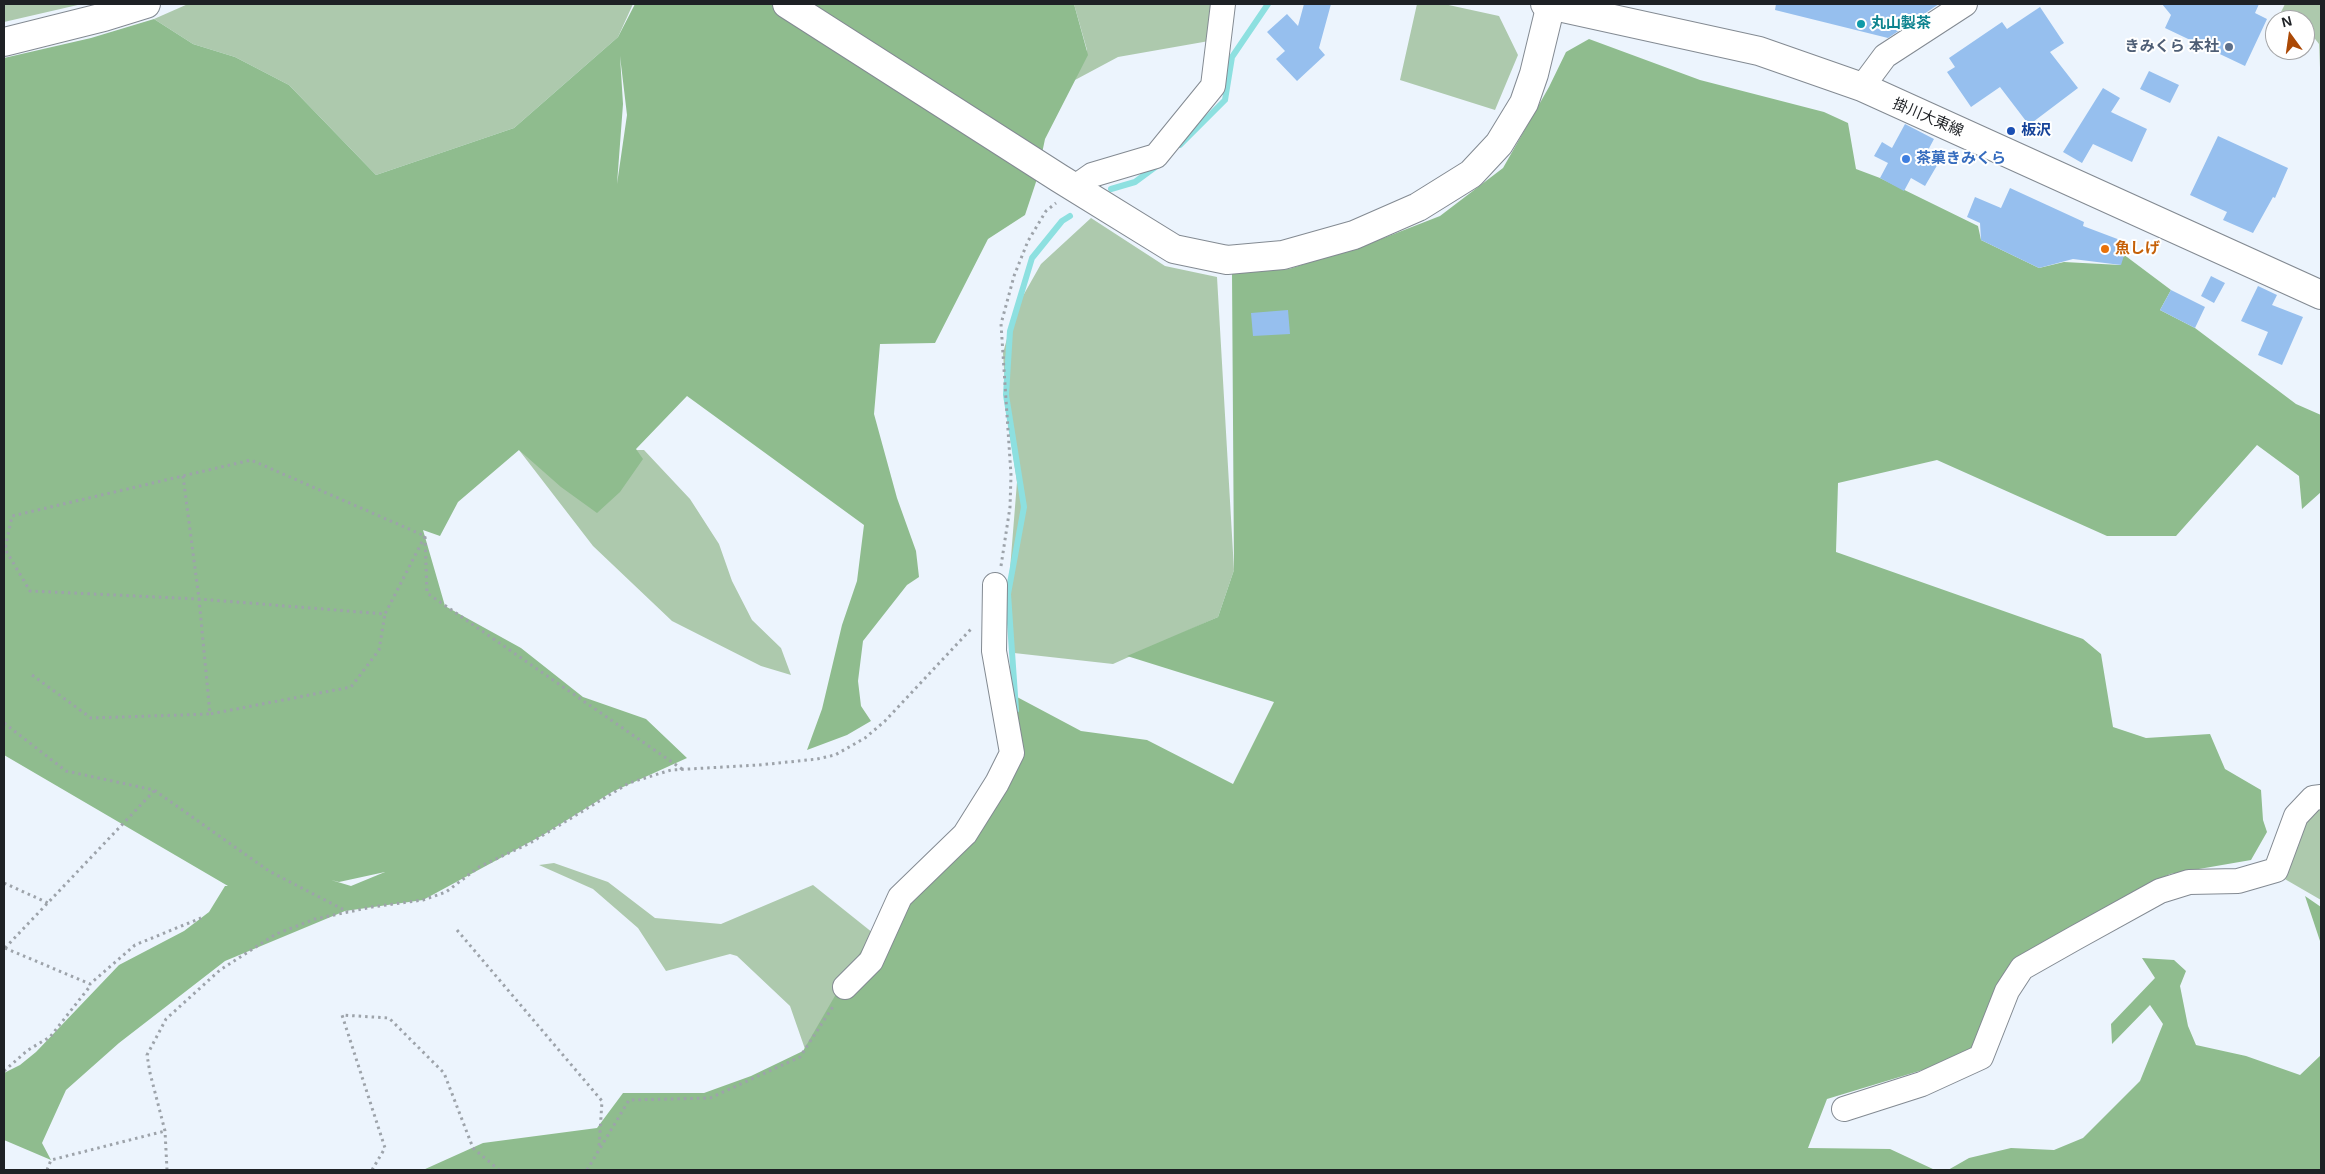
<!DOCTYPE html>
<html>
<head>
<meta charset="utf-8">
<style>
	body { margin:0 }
	#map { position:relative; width:2325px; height:1174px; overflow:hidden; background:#ecf4fd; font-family:Arial,sans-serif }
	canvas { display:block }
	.frame { position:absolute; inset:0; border:5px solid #1e2125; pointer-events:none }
	.north { position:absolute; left:2265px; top:10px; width:50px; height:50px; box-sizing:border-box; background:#fff; border:1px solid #a5a6a8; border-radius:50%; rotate:346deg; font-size:14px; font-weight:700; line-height:20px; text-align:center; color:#1e2125 }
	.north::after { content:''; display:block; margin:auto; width:18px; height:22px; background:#ab4906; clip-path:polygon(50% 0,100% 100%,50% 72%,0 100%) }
</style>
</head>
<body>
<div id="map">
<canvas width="2325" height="1174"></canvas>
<div class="frame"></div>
<div class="north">N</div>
</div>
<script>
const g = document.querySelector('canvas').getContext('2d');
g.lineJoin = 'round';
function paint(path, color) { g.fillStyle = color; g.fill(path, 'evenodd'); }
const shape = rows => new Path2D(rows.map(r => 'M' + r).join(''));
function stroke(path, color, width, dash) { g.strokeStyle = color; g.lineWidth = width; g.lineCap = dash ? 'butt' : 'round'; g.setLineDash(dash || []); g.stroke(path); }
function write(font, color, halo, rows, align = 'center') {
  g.font = font + ' Arial,"Noto Sans JP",sans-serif'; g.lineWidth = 4; g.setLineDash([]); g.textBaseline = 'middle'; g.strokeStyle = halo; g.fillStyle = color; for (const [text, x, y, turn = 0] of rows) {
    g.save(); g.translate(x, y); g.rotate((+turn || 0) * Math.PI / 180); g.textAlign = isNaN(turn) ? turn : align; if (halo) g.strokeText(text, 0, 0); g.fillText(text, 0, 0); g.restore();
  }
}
const green = shape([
	[4,4,82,4,4,22],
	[188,4,633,4,618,37,514,128,376,175,289,85,235,57,193,44,154,19],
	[1074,4,1215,4,1209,41,1118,57,1075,80,1087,50],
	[1417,4,1444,4,1499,16,1518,55,1495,110,1400,80],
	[2285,4,2321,4,2321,91,2319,44,2305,26,2305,20,2294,18,2277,20],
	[1091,218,1165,266,1217,277,1234,570,1218,617,1113,664,1014,653,1007,607,1017,482,1007,416,1003,353,1015,310,1041,264],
	[519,450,644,450,690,499,719,544,732,581,752,620,781,648,791,675,761,666,672,621,593,546],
	[2321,808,2321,900,2283,878,2302,824],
	[554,863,608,882,655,918,721,924,813,885,873,933,805,1049,790,1006,737,956,730,954,666,971,638,928,593,889,539,865]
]);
const forest = shape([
	[635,4,1074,4,1088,55,1045,139,1036,182,1025,215,988,239,935,343,880,344,874,414,897,498,916,551,919,577,907,585,863,641,858,681,861,706,871,721,847,735,807,750,822,709,842,625,857,581,864,525,687,396,636,449,643,459,620,492,597,513,561,487,519,450,458,502,440,536,423,530,445,606,521,648,583,697,646,719,687,758,612,792,543,835,423,900,345,911,225,961,119,1043,66,1090,42,1143,51,1160,4,1140,4,1073,20,1065,36,1052,119,965,184,931,209,912,225,886,228,886,4,755,4,58,91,38,154,19,193,44,235,57,289,85,376,175,514,128,618,37],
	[620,56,627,115,617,184,623,104],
	[385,872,351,886,331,880,339,882],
	[1589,39,1700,80,1824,112,1848,123,1856,169,1880,178,1978,226,1981,240,2039,268,2064,262,2120,265,2123,254,2171,290,2160,310,2195,328,2296,404,2321,415,2321,492,2302,509,2299,476,2257,445,2176,536,2107,536,1937,460,1838,483,1836,552,2083,639,2101,654,2113,727,2146,738,2210,734,2225,769,2261,790,2263,820,2267,832,2251,860,2170,874,2104,908,2007,968,1972,1055,1827,1099,1808,1148,1890,1149,1935,1170,423,1170,483,1143,597,1128,623,1093,704,1093,751,1076,803,1051,872,932,965,834,1012,753,1002,689,1081,731,1147,740,1233,784,1274,702,1127,656,1218,617,1234,570,1232,273,1289,269,1381,239,1440,216,1503,168,1549,87,1566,52],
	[2305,896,2321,907,2321,944],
	[2142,958,2174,960,2186,971,2180,986,2188,1026,2196,1045,2246,1056,2300,1075,2321,1055,2321,1170,1948,1170,1969,1158,2011,1148,2054,1150,2083,1138,2140,1081,2163,1024,2150,1005,2112,1044,2111,1024,2155,978]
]);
const stream = shape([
	[1180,145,1225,100,1232,57,1268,4],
	[1111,189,1135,182,1158,165],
	[1016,710,1008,594,1024,507,1006,395,1010,331,1032,258,1062,221,1070,216]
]);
const building = shape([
	[1304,4,1331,4,1319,48,1325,55,1297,81,1276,59,1285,51,1267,32,1287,14,1298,26],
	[1776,4,1939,4,1888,38,1775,10],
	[2162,4,2259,4,2255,13,2267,19,2245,66,2165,28,2171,15],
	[2040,7,2064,43,2050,52,2078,88,2029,125,2000,87,1971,107,1947,72,1955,67,1949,58,2002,22,2007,29],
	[2149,71,2179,85,2170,103,2140,89],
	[2103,88,2120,98,2111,112,2147,129,2132,162,2093,144,2082,163,2063,152],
	[1905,124,1934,139,1926,154,1939,162,1925,186,1911,178,1904,191,1880,178,1888,163,1874,156,1882,142,1892,148],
	[2218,136,2288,168,2275,198,2273,197,2253,233,2223,220,2227,212,2190,195],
	[2010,188,2084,222,2083,226,2128,243,2121,265,2073,259,2039,268,1981,240,1980,223,1967,217,1975,197,2001,208],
	[2211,276,2225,283,2214,303,2201,296],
	[2258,286,2277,295,2272,305,2303,317,2282,365,2258,355,2268,332,2241,321],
	[2171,290,2205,307,2195,328,2160,310],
	[1288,310,1290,334,1253,336,1251,313]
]);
const path = shape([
	[183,476,199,599,210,714,351,687,379,650,385,614],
	[425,536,385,614,199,599,30,591,5,549,12,516,251,460,425,536,427,593,682,769],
	[1001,566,1010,507,1011,475,1001,324,1014,276,1028,241,1046,211,1056,203],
	[32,675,91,718,210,714],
	[4,723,66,771,154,790,269,871,348,912],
	[4,883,48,903],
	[457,930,602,1101,599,1148],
	[5,948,90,984,135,945,201,918],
	[5,948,154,791],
	[4,1071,28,1050,50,1037,91,985],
	[47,1170,51,1160,165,1131],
	[167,1170,165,1131,150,1073,147,1055,166,1019,220,970,276,934,315,919,372,907,423,900,446,892,479,867,530,843,629,783,671,770,759,765,817,759,835,755,865,738,885,721,972,628],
	[372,1170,385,1148,342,1015,389,1018,444,1073,473,1148,499,1170],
	[587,1170,629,1100,710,1098,800,1057,834,1005]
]);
const street = shape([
	[1862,87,1885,56,1965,4],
	[1075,187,1092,175,1156,156,1213,86,1223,4],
	[845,987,871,961,900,897,965,834,997,783,1012,753,994,651,995,585],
	[1844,1109,1922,1084,1981,1057,2007,991,2022,968,2075,938,2160,891,2189,882,2238,881,2276,870,2296,816,2313,798,2321,797]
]);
const secondary = shape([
	[787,4,1059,178,1174,249,1227,260,1283,255,1354,235,1418,207,1471,174,1499,144,1524,103,1534,74,1551,4],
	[4,42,104,17,146,4]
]);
const primary = shape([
	[1545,4,1759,51,1862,87,2321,295]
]);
const markers = [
	[1861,24,5,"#0f9aa8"],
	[2229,47,5,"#5c6f8a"],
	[2011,131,5,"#1a4fb4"],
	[1906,159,5,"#3f7fe0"],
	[2105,249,5,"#e8710a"]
];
const cultureNames = [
	["丸山製茶",1871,24]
];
const serviceNames = [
	["きみくら 本社",2219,47]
];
const streetNames = [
	["掛川大東線",1928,118,23]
];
const transitNames = [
	["板沢",2021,131]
];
const shopNames = [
	["茶菓きみくら",1916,159]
];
const foodNames = [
	["魚しげ",2115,249]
];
paint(green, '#adc9ad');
paint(forest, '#8fbc8e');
stroke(stream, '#8de0e0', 6);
paint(building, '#96bfee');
stroke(street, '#838a92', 26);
stroke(secondary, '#838a92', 30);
stroke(primary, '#838a92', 30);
stroke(path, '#9da3aa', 3, [2.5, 4]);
stroke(street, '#fff', 24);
stroke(secondary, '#fff', 28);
stroke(primary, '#fff', 28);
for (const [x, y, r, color] of markers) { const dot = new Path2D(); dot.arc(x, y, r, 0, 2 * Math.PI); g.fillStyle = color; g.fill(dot); stroke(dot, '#fff', 2); }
write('bold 15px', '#0d838f', '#fff', cultureNames, 'left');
write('bold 15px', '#4e5e75', '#fff', serviceNames, 'right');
write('15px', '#1e2125', '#fff', streetNames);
write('bold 15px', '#164399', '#fff', transitNames, 'left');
write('bold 15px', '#366cbe', '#fff', shopNames, 'left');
write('bold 15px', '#c56008', '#fff', foodNames, 'left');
</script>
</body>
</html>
